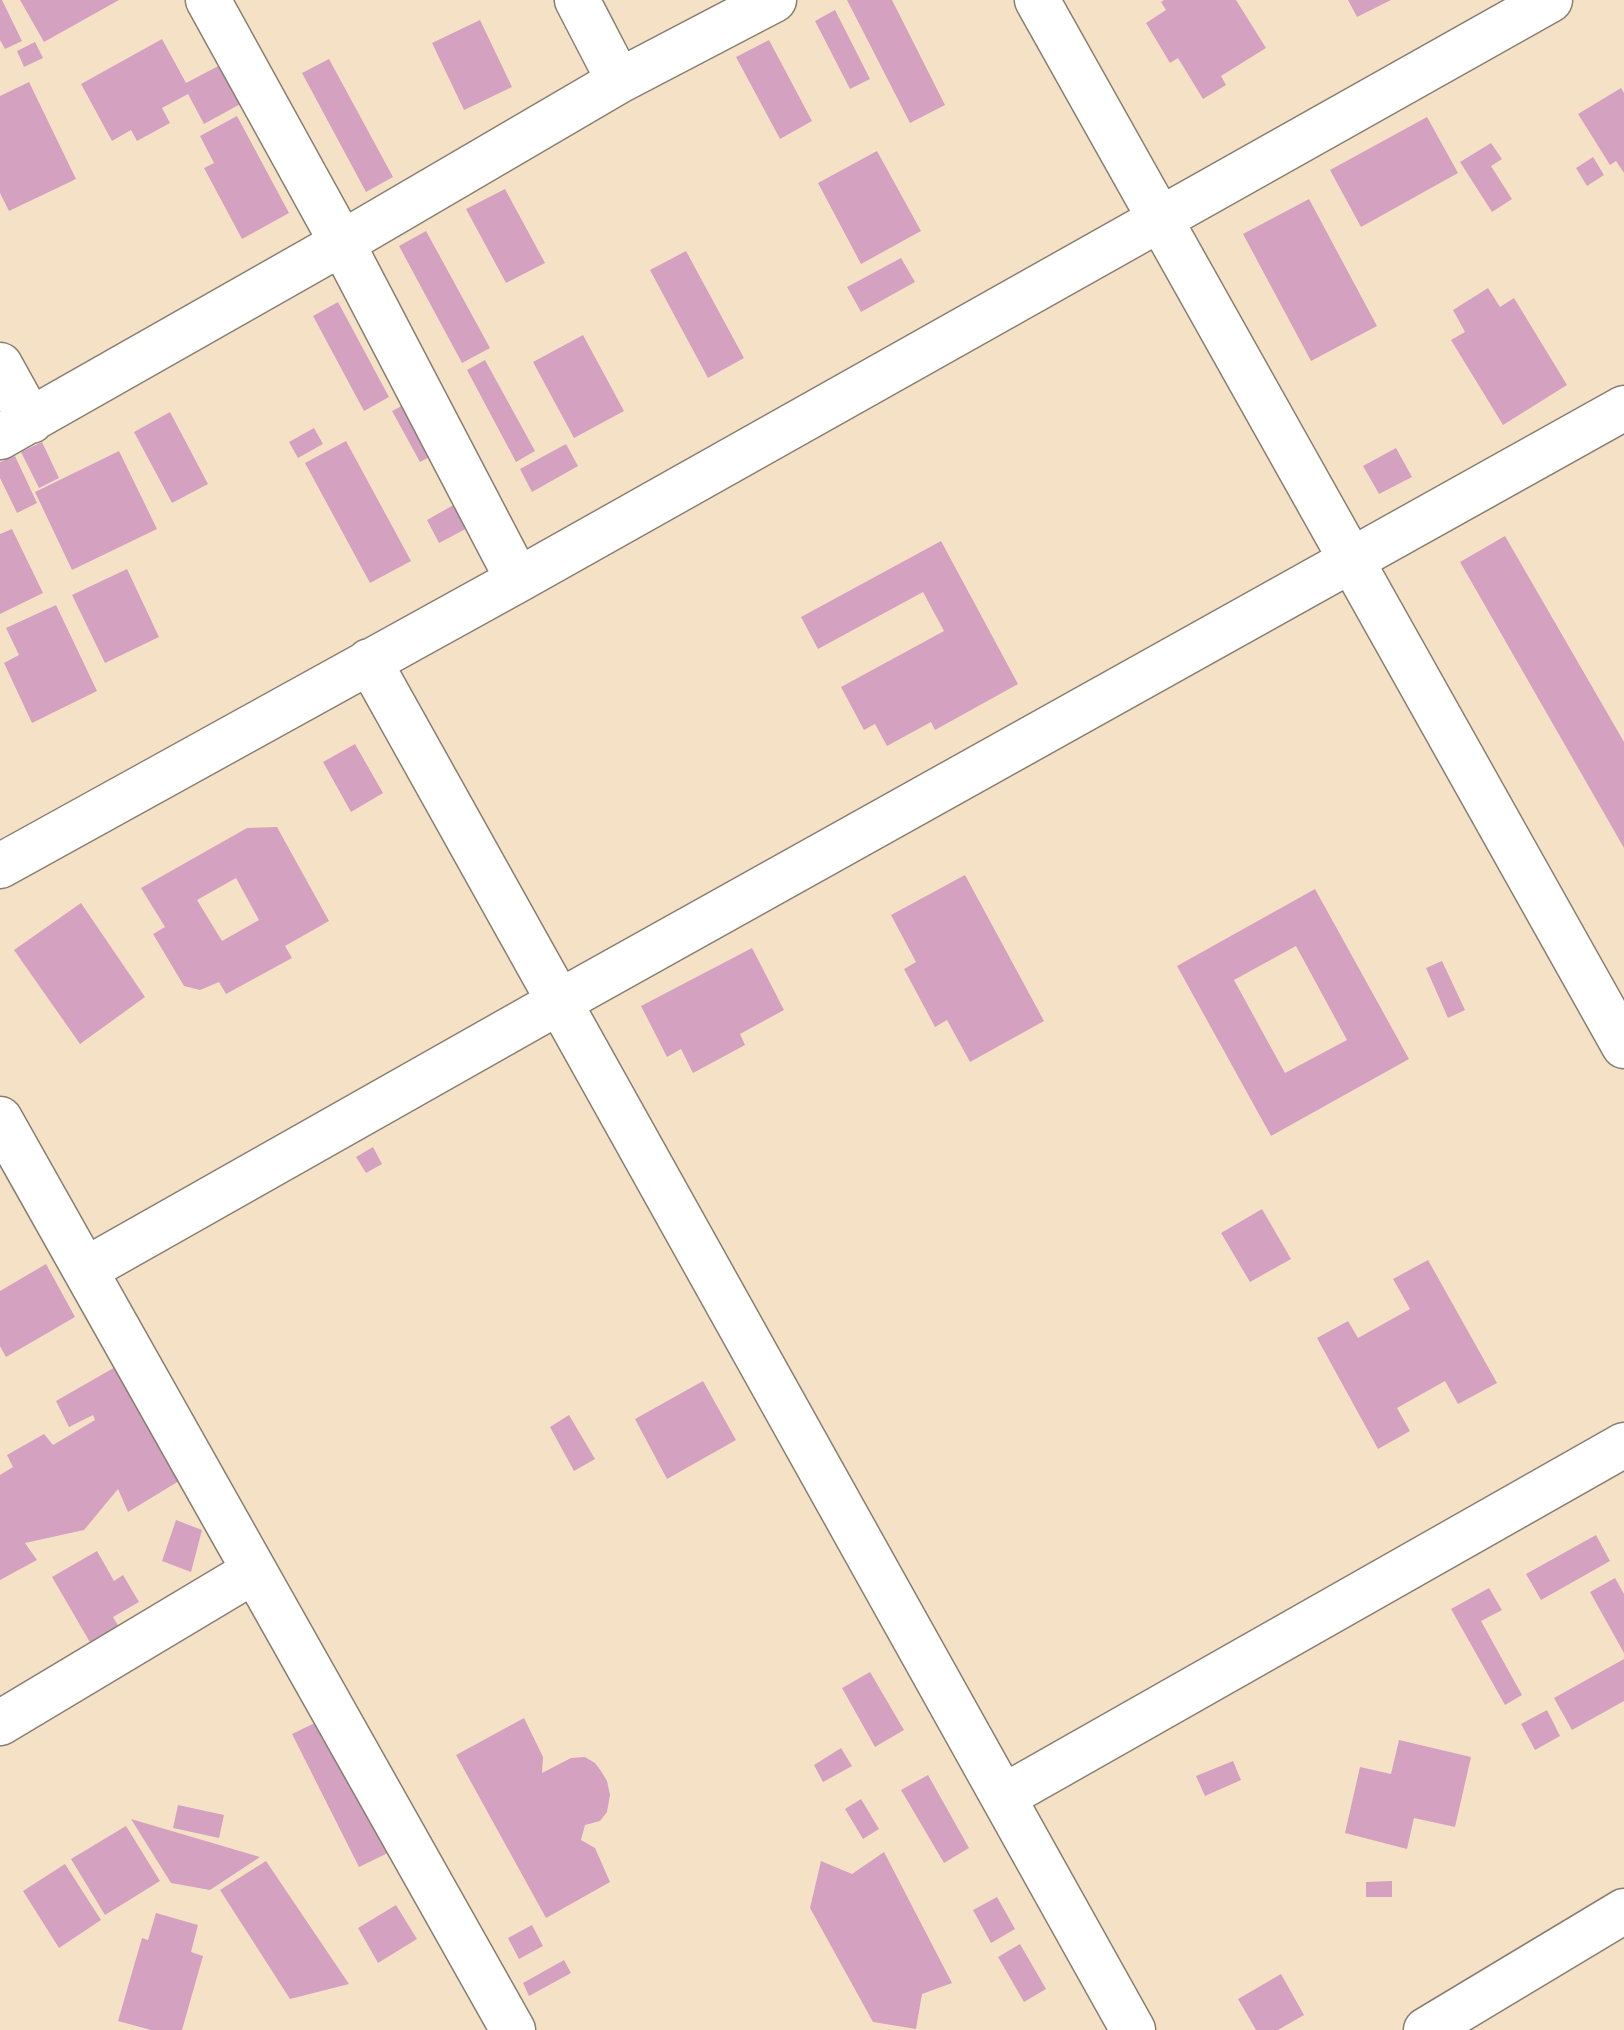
<!DOCTYPE html>
<html>
<head>
<meta charset="utf-8">
<style>
	body { margin:0 }
	canvas { display:block; background:#f5e2c6 }
</style>
</head>
<body>
<canvas width="1624" height="2030"></canvas>
<script>
const g = document.querySelector('canvas').getContext('2d');
g.lineJoin = 'round';
function paint(path, color) { g.fillStyle = color; g.fill(path, 'evenodd'); }
const shape = rows => new Path2D(rows.map(r => 'M' + r).join(''));
function stroke(path, color, width, dash) { g.strokeStyle = color; g.lineWidth = width; g.lineCap = dash ? 'butt' : 'round'; g.setLineDash(dash || []); g.stroke(path); }
const building = shape([
	[0,0,2,0,22,41,5,49,0,40],
	[20,0,119,0,44,42],
	[847,0,892,0,945,105,910,123],
	[1164,0,1236,0,1266,48,1221,76,1226,85,1203,99,1178,58,1170,63,1146,23,1166,10,1161,2],
	[1348,0,1391,0,1357,17],
	[835,10,870,79,850,89,815,21],
	[480,20,512,87,464,110,432,43],
	[162,39,186,83,224,63,244,102,204,124,188,94,162,108,170,123,137,141,131,130,112,141,81,84],
	[769,40,812,121,780,139,736,57],
	[35,42,43,58,24,67,17,51],
	[329,59,393,177,366,192,302,73],
	[29,82,76,179,9,211,0,193,0,96],
	[1621,88,1624,93,1624,173,1616,161,1610,165,1578,114],
	[237,116,289,213,242,239,204,168,214,163,200,136],
	[1427,117,1458,173,1361,227,1330,170],
	[1491,143,1502,159,1491,166,1512,199,1492,212,1460,162],
	[877,151,921,231,861,264,818,183],
	[1593,157,1604,175,1587,186,1576,168],
	[505,189,545,263,506,283,466,209],
	[1309,199,1377,326,1311,361,1243,234],
	[426,231,490,348,462,363,399,246],
	[686,251,744,358,708,378,650,270],
	[901,258,915,282,861,312,847,287],
	[1488,288,1500,307,1514,298,1567,385,1503,425,1451,340,1465,332,1453,310],
	[338,302,389,397,364,411,313,316],
	[583,335,624,411,574,438,533,362],
	[485,360,535,451,516,462,467,370],
	[411,401,439,452,420,462,392,411],
	[170,412,208,484,172,503,134,432],
	[314,428,323,444,298,458,289,442],
	[346,441,411,561,370,583,305,463],
	[42,442,59,478,39,488,21,452],
	[566,444,578,466,532,492,520,469],
	[1396,448,1412,477,1379,494,1363,466],
	[119,451,157,529,72,570,35,492],
	[15,456,37,503,17,513,0,478,0,462],
	[464,499,477,523,439,543,427,520],
	[12,529,43,593,0,614,0,534],
	[1505,536,1624,742,1624,848,1460,562],
	[941,541,1018,684,935,730,931,722,887,746,875,724,864,730,841,687,944,631,923,592,818,649,801,617],
	[127,569,159,637,105,663,72,595],
	[56,605,97,691,32,723,4,663,19,655,6,628],
	[355,744,383,793,351,812,323,762],
	[277,827,329,921,285,946,292,958,226,994,219,982,200,990,184,986,153,934,165,927,141,888,247,828],
	[236,878,259,920,222,941,197,900],
	[965,875,1044,1021,970,1062,947,1020,935,1027,904,969,916,962,891,915],
	[1315,889,1409,1059,1271,1136,1177,966],
	[1296,946,1347,1040,1285,1073,1234,980],
	[81,903,145,997,80,1044,14,950],
	[752,948,784,1010,740,1034,745,1045,693,1073,681,1049,667,1057,641,1006],
	[1442,961,1465,1010,1448,1018,1426,968],
	[373,1147,382,1164,366,1173,356,1157],
	[1262,1209,1291,1259,1250,1282,1221,1233],
	[1428,1260,1497,1383,1458,1404,1445,1381,1397,1408,1410,1431,1378,1449,1317,1338,1348,1321,1358,1338,1410,1309,1393,1279],
	[46,1264,75,1317,6,1357,0,1346,0,1291],
	[117,1366,179,1481,128,1512,118,1489,84,1530,25,1543,37,1560,0,1580,0,1475,13,1467,7,1455,44,1434,53,1445,95,1420,93,1415,69,1427,56,1401],
	[703,1381,736,1440,667,1479,635,1419],
	[569,1415,595,1459,574,1471,550,1427],
	[176,1520,202,1530,191,1572,162,1561],
	[1596,1535,1610,1561,1541,1600,1526,1574],
	[97,1551,114,1581,123,1575,139,1602,113,1617,119,1627,91,1644,52,1577],
	[1615,1578,1624,1594,1624,1653,1590,1592],
	[1489,1588,1502,1610,1481,1621,1522,1695,1505,1705,1451,1609],
	[1624,1659,1624,1701,1572,1730,1554,1698],
	[870,1672,904,1730,875,1747,842,1688],
	[1547,1710,1560,1736,1535,1750,1521,1724],
	[524,1718,543,1757,542,1773,571,1758,585,1757,595,1763,601,1771,607,1781,610,1795,607,1812,600,1821,585,1825,581,1840,595,1848,610,1882,546,1918,456,1755],
	[323,1719,390,1852,359,1867,292,1734],
	[1399,1740,1471,1757,1455,1827,1414,1818,1407,1849,1345,1833,1360,1767,1391,1774],
	[841,1748,852,1766,823,1782,814,1765],
	[1233,1761,1241,1780,1205,1796,1196,1776],
	[928,1775,969,1848,944,1863,901,1790],
	[861,1799,879,1829,863,1839,845,1809],
	[178,1805,224,1815,219,1838,173,1828],
	[131,1819,260,1857,210,1890,171,1883],
	[126,1826,160,1881,105,1915,71,1859],
	[884,1852,952,1983,922,1994,916,2029,873,2022,810,1908,821,1861,852,1874],
	[266,1861,349,1984,290,1999,220,1890],
	[65,1864,101,1920,59,1948,23,1891],
	[1392,1881,1392,1897,1366,1897,1366,1882],
	[997,1897,1015,1929,991,1943,973,1910],
	[396,1905,417,1939,378,1963,358,1928],
	[156,1913,198,1925,191,1952,203,1956,182,2030,151,2030,118,2021,142,1938,148,1940],
	[532,1925,543,1946,519,1959,508,1938],
	[1020,1944,1046,1989,1024,2002,998,1957],
	[564,1960,571,1973,529,1996,523,1983],
	[1281,1974,1304,2015,1278,2030,1256,2030,1238,1999]
]);
const minor = shape([
	[208,0,342,243,518,580],
	[577,0,619,81],
	[1037,0,1624,1046],
	[0,365,31,421],
	[0,437,342,243,619,81,774,0],
	[369,661,1133,2030],
	[0,866,518,580,1550,0],
	[0,1119,513,2030],
	[85,1270,559,1002,1624,408],
	[0,1723,254,1571],
	[1003,1797,1624,1445],
	[1426,2030,1624,1911]
]);
paint(building, '#d5a1c1');
stroke(minor, '#887f71', 47);
stroke(minor, '#fff', 44);
</script>
</body>
</html>
